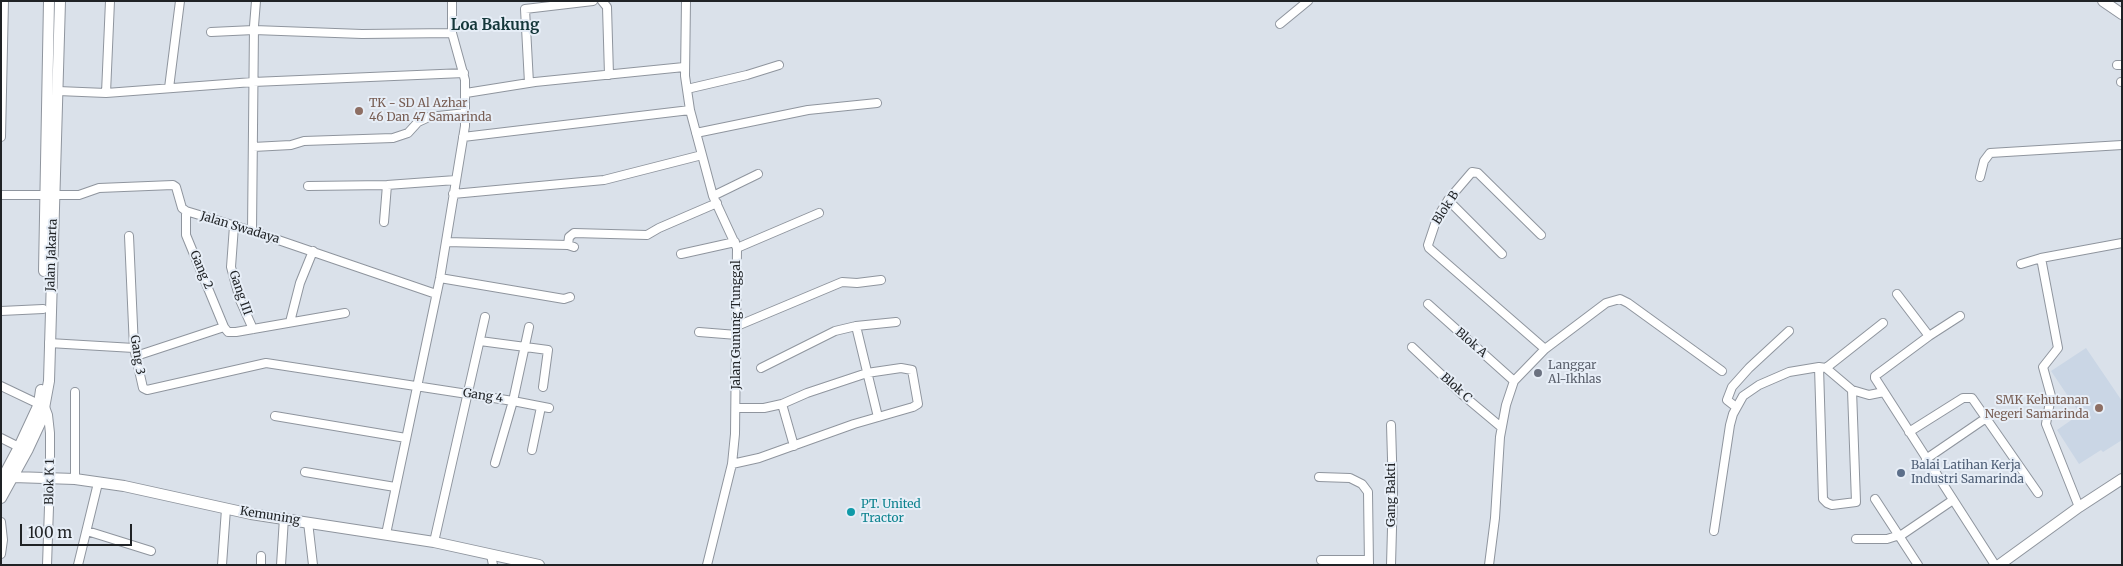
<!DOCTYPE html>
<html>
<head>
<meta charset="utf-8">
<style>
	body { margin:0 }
	#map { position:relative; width:2123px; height:566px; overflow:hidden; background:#dae1ea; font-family:Merriweather,serif }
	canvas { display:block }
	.frame { position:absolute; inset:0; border:2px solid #1f2225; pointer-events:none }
	.scale { position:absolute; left:20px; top:524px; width:112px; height:22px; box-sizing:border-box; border:2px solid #1f2225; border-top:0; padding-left:6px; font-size:15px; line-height:18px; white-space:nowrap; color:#1f2225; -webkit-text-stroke:4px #e7eef7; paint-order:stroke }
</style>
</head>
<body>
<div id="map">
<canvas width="2123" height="566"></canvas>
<div class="frame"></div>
<div class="scale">100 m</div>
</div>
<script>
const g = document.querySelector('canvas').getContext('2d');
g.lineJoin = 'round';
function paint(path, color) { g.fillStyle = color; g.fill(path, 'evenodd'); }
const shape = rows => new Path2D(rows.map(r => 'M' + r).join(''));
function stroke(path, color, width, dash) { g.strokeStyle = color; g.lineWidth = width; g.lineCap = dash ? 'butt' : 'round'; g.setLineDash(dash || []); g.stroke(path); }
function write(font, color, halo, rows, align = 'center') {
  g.font = font + ' Merriweather,serif'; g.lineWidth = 4; g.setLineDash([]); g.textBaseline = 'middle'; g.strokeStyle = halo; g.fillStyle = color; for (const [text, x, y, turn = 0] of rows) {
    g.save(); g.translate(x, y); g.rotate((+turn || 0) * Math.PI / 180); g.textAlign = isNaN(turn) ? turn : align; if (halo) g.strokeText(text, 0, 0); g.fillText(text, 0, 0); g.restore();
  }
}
const built = shape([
	[2086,348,2122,401,2122,440,2103,452,2101,450,2079,464,2057,430,2080,414,2051,371]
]);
const street = shape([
	[602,1,607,7,609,75],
	[686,1,685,76,690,110,713,196,737,248,735,434,732,464,707,565],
	[1280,24,1308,1],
	[211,32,254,30,362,34,452,33],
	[2117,65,2122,65],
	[2121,82,2122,82],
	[529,83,525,9,593,1],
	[169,88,180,1],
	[687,89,747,75,779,65],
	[58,91,106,93,253,82,464,73],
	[106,93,110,1],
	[466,93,535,82,684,67],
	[696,133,808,110,877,103],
	[1,137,4,1],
	[463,137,690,110],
	[253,147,291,145,304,141,393,138,408,133,418,122,429,117,466,113],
	[1980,177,1984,161,1990,153,2122,145],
	[308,186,387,185,456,180],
	[453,194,604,180,702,155],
	[1,195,79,195,99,188,173,185,176,187,182,208,186,211,252,231,436,294],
	[713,196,758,174],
	[1448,200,1502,254],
	[186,211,186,235,224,327],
	[384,222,387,185],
	[234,226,231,267,240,300,253,329],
	[252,231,254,26,256,1],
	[1541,235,1478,173,1472,172,1448,200,1437,218,1428,245,1429,248,1545,349],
	[129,236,134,348,143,388,147,390,266,363,513,401,549,408],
	[446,242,568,245,574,247],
	[568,245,569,237,574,233,647,235,659,228,717,203],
	[737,248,819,213],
	[681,254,735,242],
	[2021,264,2041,258],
	[440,278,564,299,570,297],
	[1897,294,1929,336,1960,316],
	[1428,304,1514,381],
	[1,311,43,309],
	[290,322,300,283,313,251],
	[737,326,842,282,857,283,881,280],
	[856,326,896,322],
	[699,332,737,335],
	[480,341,548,350,543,387],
	[49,343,134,348],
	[1412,347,1464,396,1501,427],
	[136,356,224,327,228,332,236,332,345,313],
	[1819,367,1823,499,1827,503,1832,505,1856,502,1852,390,1869,395,1884,392,1995,565],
	[761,368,835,331,856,326,878,417],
	[1826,368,1883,323],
	[1,386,45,407,48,415,50,433,50,478,47,565],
	[1884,392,1875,378,1875,376,1929,336],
	[782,404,794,446],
	[1736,407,1727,400,1732,387,1749,368,1789,331],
	[275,416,406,438],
	[1909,432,1963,398,1972,398,2038,493],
	[1,438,19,447],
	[532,450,541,407],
	[1926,459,1986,418],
	[495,463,513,401,529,327],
	[732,464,759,458,854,424,913,407,918,404,912,370,901,368,867,373,807,393,782,404,764,408,736,408],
	[305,472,395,487],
	[1319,477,1350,478,1362,484,1368,492,1369,565],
	[75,479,75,392],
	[1875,499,1918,565],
	[2079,507,2046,424,2051,396,2043,367,2058,348,2041,258,2122,243],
	[1,522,3,540,1,554],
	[308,522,313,565],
	[87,531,151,551],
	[1714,531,1730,425,1733,414,1743,396,1759,385,1789,372,1819,367,1826,368,1852,390],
	[386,534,440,278,465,126,465,80,452,33,452,1],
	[1856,539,1887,539,1903,534,1953,500],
	[434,542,485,317],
	[491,555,493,565],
	[261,556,261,565],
	[1321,560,1368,560],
	[78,565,98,483],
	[222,565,226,509],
	[281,565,284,518],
	[1391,565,1393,492,1391,425],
	[1489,565,1495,518,1500,437,1506,405,1514,381,1545,349,1606,303,1620,299,1628,303,1722,371]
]);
const secondary = shape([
	[2103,1,2122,14],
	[44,271,49,1],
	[1,481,19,447,39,404,41,390],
	[1,483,13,477,75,479,124,486,251,514,434,542,539,565],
	[1,498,28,449,42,419,49,381,60,1],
	[1999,565,2079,507,2122,479]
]);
const markers = [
	[359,111,5,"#8d6e63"],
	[1538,373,5,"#6b7280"],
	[2099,408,5,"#8d6e63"],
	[1901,473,5,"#5c6f8a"],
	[851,512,5,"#0f9aa8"]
];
const educationNames = [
	["TK - SD Al Azhar",369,104],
	["46 Dan 47 Samarinda",369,118],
	["SMK Kehutanan",2089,401,"right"],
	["Negeri Samarinda",2089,415,"right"]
];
const streetNames = [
	["Blok B",1446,208,-57],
	["Jalan Swadaya",240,228,17],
	["Jalan Jakarta",52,255,-88],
	["Gang 2",201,270,67],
	["Gang III",240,293,71],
	["Jalan Gunung Tunggal",737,325,-90],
	["Blok A",1471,343,41],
	["Gang 3",137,355,81],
	["Blok C",1456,388,42],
	["Gang 4",483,396,8],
	["Blok K 1",50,482,-89],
	["Gang Bakti",1392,495,-90],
	["Kemuning",270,516,9]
];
const worshipNames = [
	["Langgar",1548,366],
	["Al-Ikhlas",1548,380]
];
const serviceNames = [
	["Balai Latihan Kerja",1911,466],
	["Industri Samarinda",1911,480]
];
const cultureNames = [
	["PT. United",861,505],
	["Tractor",861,519]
];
const quarterNames = [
	["Loa Bakung",495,26]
];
paint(built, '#cad6e5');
stroke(street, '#8f959e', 10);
stroke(secondary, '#8f959e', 12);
stroke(street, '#fff', 8);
stroke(secondary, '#fff', 10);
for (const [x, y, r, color] of markers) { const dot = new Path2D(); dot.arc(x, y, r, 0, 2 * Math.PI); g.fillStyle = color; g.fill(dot); stroke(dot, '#e7eef7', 2); }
write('12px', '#785e54', '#e7eef7', educationNames, 'left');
write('12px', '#1f2225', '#e7eef7', streetNames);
write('12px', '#5b616d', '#e7eef7', worshipNames, 'left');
write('12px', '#4e5e75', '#e7eef7', serviceNames, 'left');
write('12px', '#0d838f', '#e7eef7', cultureNames, 'left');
write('bold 15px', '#14373a', '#e7eef7', quarterNames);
</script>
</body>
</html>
